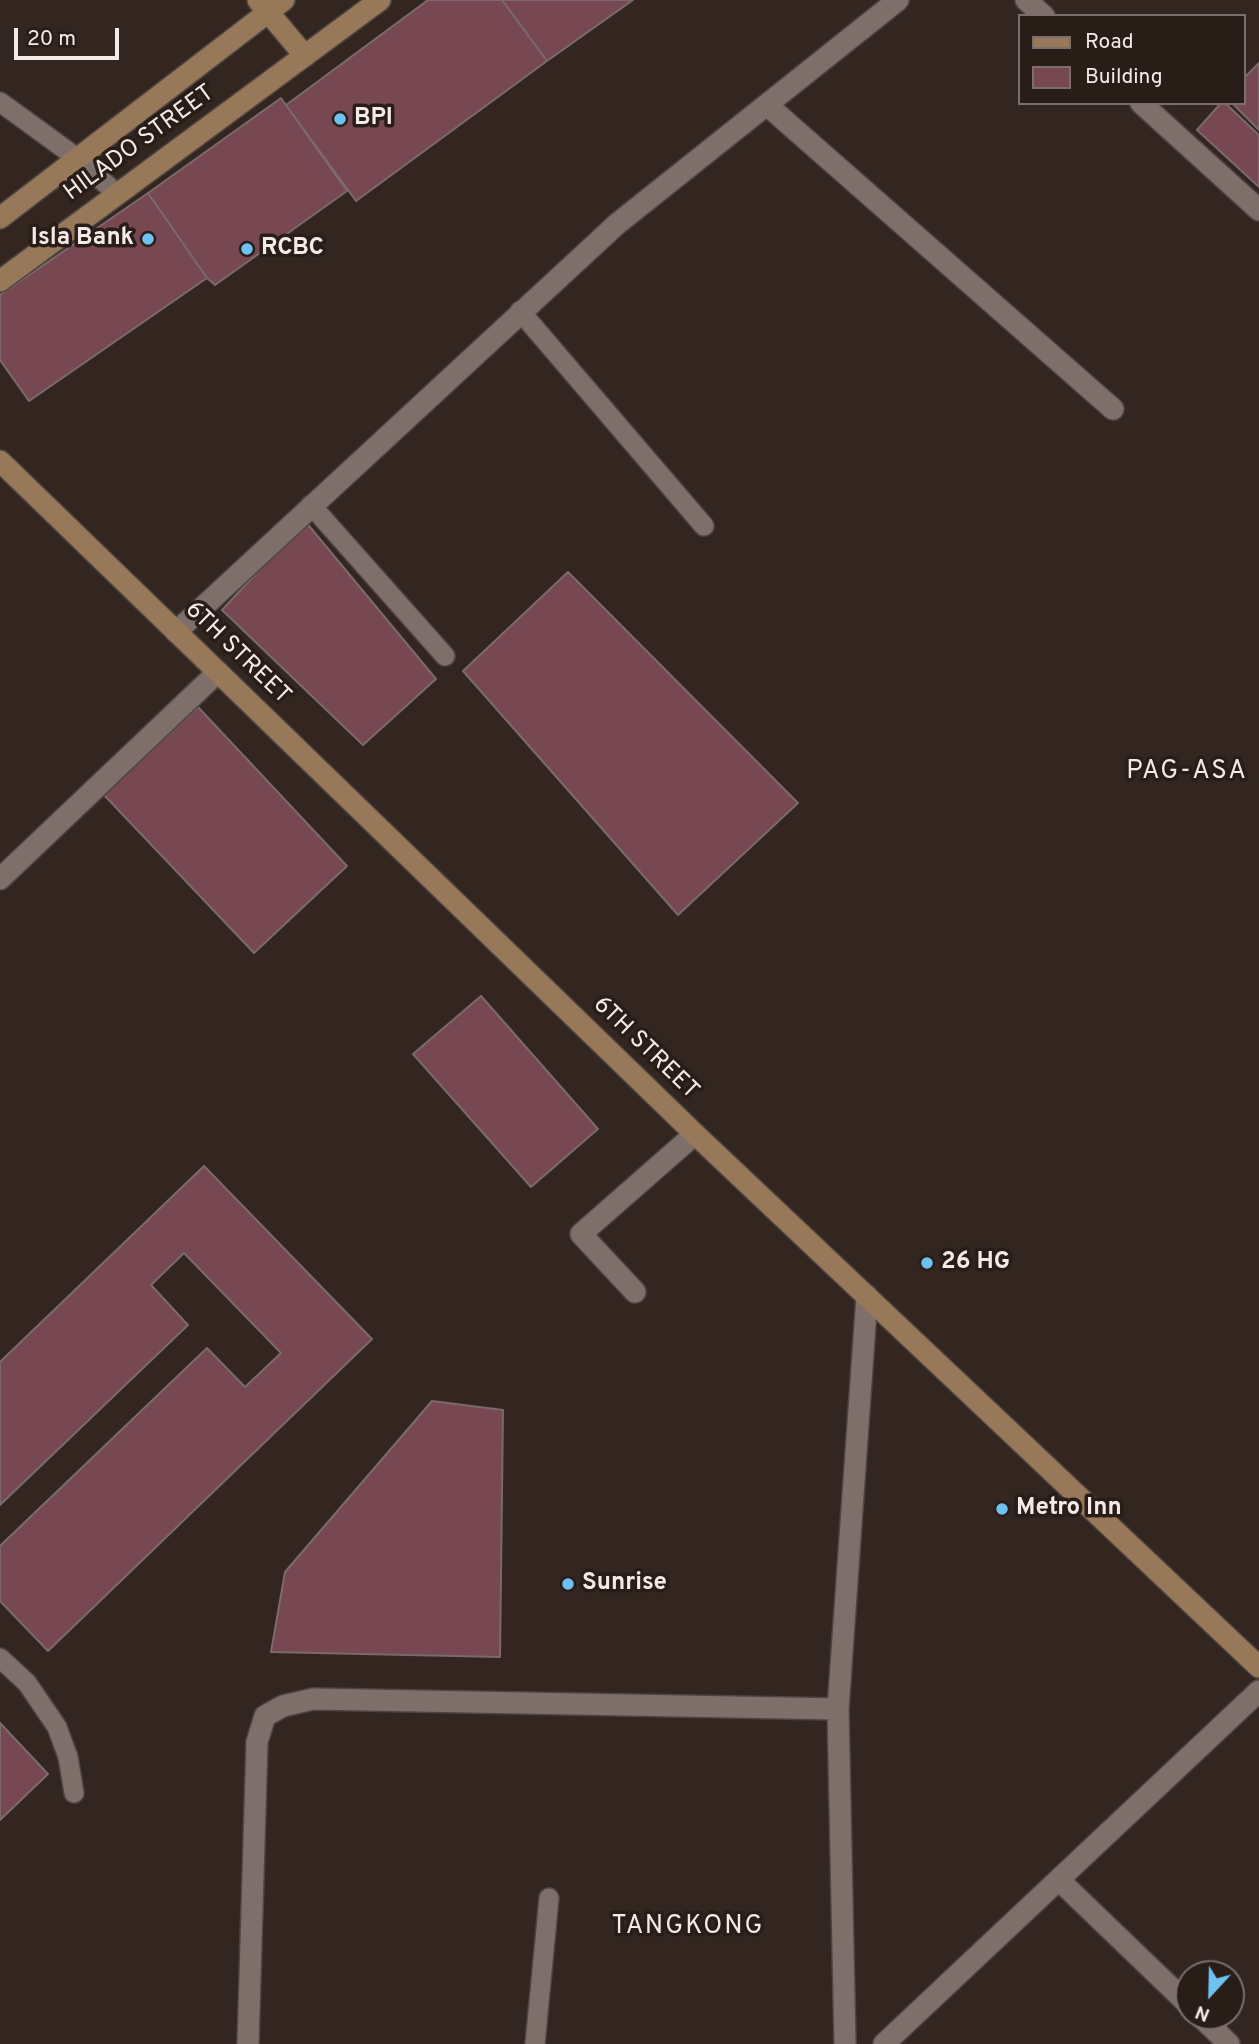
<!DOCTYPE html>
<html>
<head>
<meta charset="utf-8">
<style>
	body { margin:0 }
	#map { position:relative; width:1259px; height:2044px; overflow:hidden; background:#332621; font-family:Overpass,sans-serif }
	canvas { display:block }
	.legend { position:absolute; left:1018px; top:14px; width:228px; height:91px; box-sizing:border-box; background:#291d18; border:2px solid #7a6f6b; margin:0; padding:9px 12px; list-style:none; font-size:21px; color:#f4ebe8 }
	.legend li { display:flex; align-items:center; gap:14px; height:35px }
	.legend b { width:35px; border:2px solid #7a6f6b }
	.north { position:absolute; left:1175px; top:1960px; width:70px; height:70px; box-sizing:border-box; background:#291d18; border:2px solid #7a6f6b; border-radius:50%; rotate:202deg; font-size:19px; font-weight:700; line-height:28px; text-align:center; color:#f4ebe8 }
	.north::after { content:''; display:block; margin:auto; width:24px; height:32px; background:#6dc2f3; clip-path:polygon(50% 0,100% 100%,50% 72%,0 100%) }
	.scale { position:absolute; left:14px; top:28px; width:105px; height:32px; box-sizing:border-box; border:4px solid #f4ebe8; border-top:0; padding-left:9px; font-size:21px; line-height:24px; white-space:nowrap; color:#f4ebe8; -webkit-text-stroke:5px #291d18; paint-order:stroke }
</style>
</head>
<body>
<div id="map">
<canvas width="1259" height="2044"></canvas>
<ul class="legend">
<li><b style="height:9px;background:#97795a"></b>Road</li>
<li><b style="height:19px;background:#774851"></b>Building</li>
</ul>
<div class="north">N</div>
<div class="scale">20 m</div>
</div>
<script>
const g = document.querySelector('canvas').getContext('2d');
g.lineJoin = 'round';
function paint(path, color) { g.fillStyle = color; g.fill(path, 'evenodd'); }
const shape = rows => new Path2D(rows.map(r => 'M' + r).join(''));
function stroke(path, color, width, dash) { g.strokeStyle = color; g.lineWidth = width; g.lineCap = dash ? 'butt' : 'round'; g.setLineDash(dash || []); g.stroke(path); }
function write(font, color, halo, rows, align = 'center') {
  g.font = font + ' Overpass,sans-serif'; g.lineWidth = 7; g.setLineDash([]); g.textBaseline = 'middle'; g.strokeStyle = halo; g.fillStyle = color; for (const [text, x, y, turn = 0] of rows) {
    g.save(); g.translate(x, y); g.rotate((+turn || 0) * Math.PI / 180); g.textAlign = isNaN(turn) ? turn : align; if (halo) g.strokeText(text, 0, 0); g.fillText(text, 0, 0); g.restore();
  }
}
const building = shape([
	[428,0,502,0,547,61,356,201,286,105,428,0],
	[502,0,633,0,547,61,502,0],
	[1259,63,1259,130,1232,103,1243,103,1243,79,1259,63],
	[281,98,347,191,215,285,207,278,148,193,281,98],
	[1221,103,1225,103,1259,135,1259,187,1197,130,1221,103],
	[148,193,207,278,29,401,0,360,0,295,148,193],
	[305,521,436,679,363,745,222,610,305,521],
	[568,572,798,803,678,915,463,671,568,572],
	[198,707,347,866,254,953,104,795,198,707],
	[481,996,598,1129,531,1187,413,1054,481,996],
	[204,1166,372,1339,48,1651,0,1601,0,1546,207,1348,245,1387,281,1353,184,1253,151,1285,188,1325,0,1505,0,1362,204,1166],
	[432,1401,503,1410,500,1657,271,1652,285,1572,432,1401],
	[0,1723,48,1774,0,1820,0,1723]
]);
const lane = shape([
	[0,102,77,158,116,193],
	[520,311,704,526],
	[311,505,445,656],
	[0,1658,27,1683,57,1727,68,1757,74,1793],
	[535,2044,549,1898]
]);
const street = shape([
	[1026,0,1044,16],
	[1141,103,1259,210],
	[767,105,1113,409],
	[176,632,617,224,898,0],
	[0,879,218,672],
	[635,1292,581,1234,695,1134],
	[1059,1880,1189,2005],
	[1200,2016,1229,2044],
	[248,2044,257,1742,265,1716,283,1706,313,1699,838,1709],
	[845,2044,838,1709,867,1296],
	[884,2044,1259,1691]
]);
const secondary = shape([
	[258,0,305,56],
	[0,218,284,0],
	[0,281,380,0],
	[0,461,695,1134,1259,1667]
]);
const markers = [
	[340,119,7,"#6dc2f3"],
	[148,239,7,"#6dc2f3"],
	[247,249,7,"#6dc2f3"],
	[927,1263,7,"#6dc2f3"],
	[1002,1509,7,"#6dc2f3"],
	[568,1584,7,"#6dc2f3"]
];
const poiNames = [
	["BPI",354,119],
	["Isla Bank",134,239,"right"],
	["RCBC",261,249],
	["26 HG",941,1263],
	["Metro Inn",1016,1509],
	["Sunrise",582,1584]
];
const streetNames = [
	["HILADO STREET",140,144,-36],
	["6TH STREET",237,654,44],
	["6TH STREET",645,1049,44]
];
const neighbourhoodNames = [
	["PAG-ASA",1187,773],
	["TANGKONG",688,1928]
];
paint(building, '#774851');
stroke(building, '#7a6a6c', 2);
stroke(lane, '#4f4440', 22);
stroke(street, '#4f4440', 24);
stroke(secondary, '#4f4440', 24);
stroke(lane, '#7f6f6a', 19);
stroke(street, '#7f6f6a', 21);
stroke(secondary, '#97795a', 21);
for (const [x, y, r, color] of markers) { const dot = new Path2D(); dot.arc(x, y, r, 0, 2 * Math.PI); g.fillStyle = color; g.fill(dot); stroke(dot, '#291d18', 2.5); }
write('bold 24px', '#f4ebe8', '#291d18', poiNames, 'left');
write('24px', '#f4ebe8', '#291d18', streetNames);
g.letterSpacing = '2px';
write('26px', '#f4ebe8', '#291d18', neighbourhoodNames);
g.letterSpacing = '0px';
</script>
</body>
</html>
